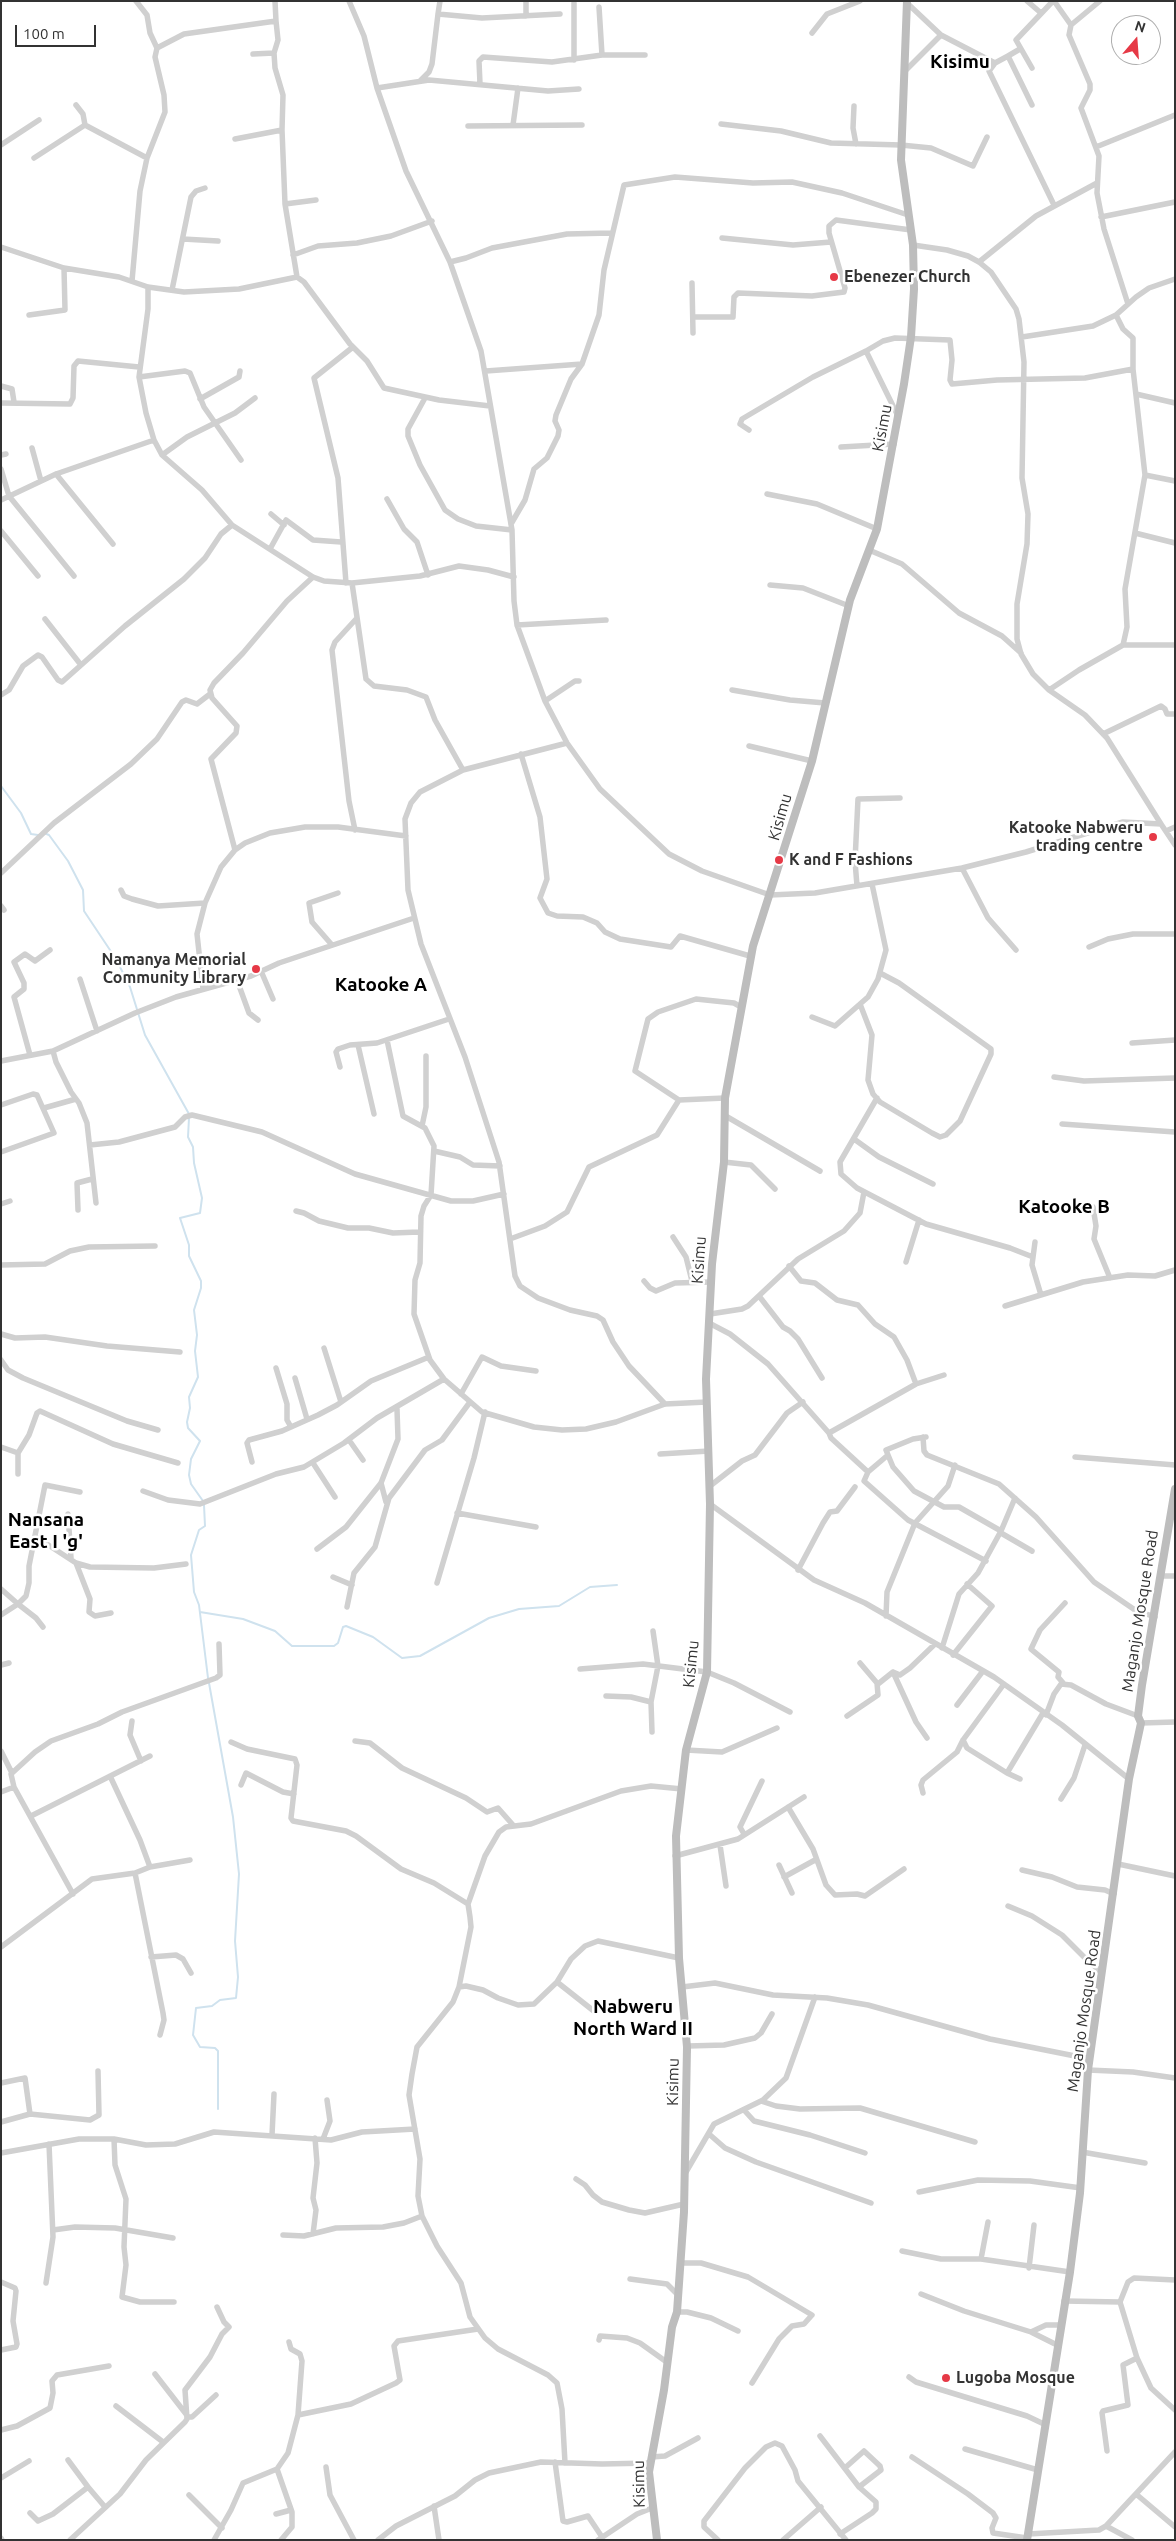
<!DOCTYPE html>
<html>
<head>
<meta charset="utf-8">
<style>
	body { margin:0 }
	#map { position:relative; width:1176px; height:2541px; overflow:hidden; background:#fff; font-family:Ubuntu,sans-serif }
	canvas { display:block }
	.frame { position:absolute; inset:0; border:2px solid #333; pointer-events:none }
	.north { position:absolute; left:1111px; top:15px; width:50px; height:50px; box-sizing:border-box; background:#fff; border:1px solid #adadad; border-radius:50%; rotate:18deg; font-size:14px; font-weight:700; line-height:20px; text-align:center; color:#333 }
	.north::after { content:''; display:block; margin:auto; width:18px; height:22px; background:#e63946; clip-path:polygon(50% 0,100% 100%,50% 72%,0 100%) }
	.scale { position:absolute; left:15px; top:25px; width:81px; height:22px; box-sizing:border-box; border:2px solid #333; border-top:0; padding-left:6px; font-size:15px; line-height:18px; white-space:nowrap; color:#333; -webkit-text-stroke:4px #fff; paint-order:stroke }
</style>
</head>
<body>
<div id="map">
<canvas width="1176" height="2541"></canvas>
<div class="frame"></div>
<div class="north">N</div>
<div class="scale">100 m</div>
</div>
<script>
const g = document.querySelector('canvas').getContext('2d');
g.lineJoin = 'round';
const shape = rows => new Path2D(rows.map(r => 'M' + r).join(''));
function stroke(path, color, width, dash) { g.strokeStyle = color; g.lineWidth = width; g.lineCap = dash ? 'butt' : 'round'; g.setLineDash(dash || []); g.stroke(path); }
function write(font, color, halo, rows, align = 'center') {
  g.font = font + ' Ubuntu,sans-serif'; g.lineWidth = 5; g.setLineDash([]); g.textBaseline = 'middle'; g.strokeStyle = halo; g.fillStyle = color; for (const [text, x, y, turn = 0] of rows) {
    g.save(); g.translate(x, y); g.rotate((+turn || 0) * Math.PI / 180); g.textAlign = isNaN(turn) ? turn : align; if (halo) g.strokeText(text, 0, 0); g.fillText(text, 0, 0); g.restore();
  }
}
const stream = shape([
	[1,786,21,813,31,834,38,835],
	[44,833,49,835,68,861,83,890,84,911,116,959,130,987,145,1035,189,1114],
	[189,1118,188,1137,193,1147,194,1163,202,1198,200,1213,180,1218,189,1245,189,1256,201,1281,201,1288,194,1310,197,1335,195,1351,198,1377,189,1397,190,1408,187,1422,188,1428,200,1441,191,1459,189,1475,191,1484,203,1501],
	[204,1505,205,1526,199,1530,191,1555,194,1592,199,1605,208,1678],
	[200,1612,243,1619,275,1631,292,1646,334,1646,338,1643,343,1627,346,1626,373,1637,402,1658,420,1656,489,1618,519,1609,559,1606,590,1587,617,1585],
	[209,1683,233,1817,239,1874,235,1941,238,1977,236,1998,220,2000,212,2006,196,2008,193,2035,200,2047,215,2048,218,2051,218,2109]
]);
const street = shape([
	[136,1,147,15,150,33,157,48],
	[349,1,364,36,377,88,406,171,450,262,481,351,512,530,514,601,517,625,545,701,567,743,600,789,669,854,702,871,770,895,815,893,962,868,1026,852,1123,822,1161,824,1175,845],
	[526,1,526,16],
	[1027,1,1041,13],
	[1054,1,1071,25],
	[1100,1,1071,25,1069,35,1090,84,1090,90,1081,108,1099,156,1097,193,1104,229,1128,304],
	[907,3,941,35,995,63],
	[599,7,602,55],
	[438,14,440,1],
	[812,33,827,14,860,1],
	[274,53,278,40,276,21],
	[253,54,274,53,275,68,283,95,282,130,285,204,297,277],
	[1008,56,1020,49],
	[574,60,574,3],
	[1032,68,1016,40,1053,1],
	[905,71,941,35],
	[420,81,429,72,432,64,438,14,482,18,560,14],
	[480,84,479,61,483,57,552,62,602,55,645,55],
	[377,88,429,80,548,91,579,89],
	[76,105,83,114,85,125],
	[1032,105,1008,56,995,63,989,71,1054,205],
	[854,106,853,128,856,144],
	[721,124,781,131,831,143,901,145,931,148,973,166,987,137],
	[513,125,518,88],
	[468,126,582,125],
	[235,139,282,130],
	[1,145,39,120],
	[1096,147,1175,115],
	[34,158,85,125,147,158],
	[285,204,316,200],
	[1101,217,1175,202],
	[722,238,793,245,831,242],
	[183,239,218,241],
	[913,245,947,250,968,256,979,262,991,272,1016,309,1019,319,1024,362,1022,478,1028,514,1027,544,1017,604,1017,639,1021,654,1033,674,1049,690,1085,715,1107,738,1161,824],
	[1,247,64,268,119,277,148,287,184,292,239,289,297,277,304,282,350,344,367,361,384,388,439,400,490,406],
	[293,255,318,246,357,243,391,236,432,221],
	[450,262,466,258,492,248,567,234,611,233],
	[979,262,1036,216,1097,183],
	[132,281,140,191,147,158,165,112,164,95,155,57,157,48,184,34,276,21,275,1],
	[692,283,693,333],
	[148,287,148,309,139,377,146,413,154,440,162,455,202,490,232,525,313,577,324,581,352,583,420,576,459,566,488,570,514,577],
	[172,290,191,197,196,191,205,188],
	[29,315,65,310,64,268],
	[1116,315,1123,329,1133,338,1133,369,1145,475,1125,589,1127,627,1123,645],
	[694,317,733,317,734,297,738,293,812,296,844,292,845,288,829,233,829,226,836,220,911,230],
	[1022,337,1093,326,1116,315,1136,297,1149,288,1175,279],
	[866,351,883,341,895,338,950,340,952,360,950,380,952,384,997,380,1085,378,1133,369],
	[486,371,582,364],
	[139,377,185,371,190,373,204,407,241,460],
	[1,386,12,389,14,402],
	[1136,394,1175,403],
	[425,398,408,429,408,436,420,465,445,510,458,519,476,526,512,530],
	[200,399,239,377,240,371],
	[1,403,70,404,73,398,74,366,78,361,139,367],
	[749,430,740,424,742,419,813,377,866,351,898,416],
	[841,447,894,444],
	[32,448,41,481],
	[1,455,6,454],
	[162,455,187,437,235,413,255,398],
	[1,469,9,496,74,576],
	[56,474,113,544],
	[1145,475,1175,481],
	[767,494,817,504,877,529],
	[387,499,404,529,417,542,428,575],
	[1,500,56,474,154,440],
	[271,514,284,525],
	[511,524,525,500,534,469,547,458,558,436,559,430,555,421,556,415,571,379,582,364,599,315,604,270,624,185,675,177,753,183,792,182,842,193,908,215],
	[1,531,38,576],
	[1135,533,1175,543],
	[270,549,286,520,313,540,341,542],
	[869,550,902,564,959,613,1002,636,1021,653],
	[346,583,338,478,314,378,353,347],
	[352,583,366,679,374,686,407,690,426,697,435,720,463,770],
	[770,585,803,588,849,606],
	[45,619,81,665],
	[517,625,606,620],
	[732,690,790,700,825,703],
	[1049,690,1079,670,1123,645,1175,645],
	[1,695,9,690,23,666,38,655,42,657,58,680,62,682,125,626,184,579,205,558,221,534,232,525],
	[545,701,575,681,579,681],
	[1103,734,1161,706,1165,709,1167,714,1175,714],
	[567,743,463,770,420,792,411,803,405,819,408,890,421,944,465,1057,499,1162,515,1276,520,1286,538,1298,570,1310,597,1316,603,1320,613,1342,629,1366,665,1404],
	[749,746,812,761],
	[521,754,540,817,547,879,540,898,548,913,557,916,583,917,597,923,605,932,620,939,671,947,680,936,750,956],
	[355,830,349,801,332,650,335,642,357,618],
	[1166,831,1175,827],
	[235,850,211,759,236,733,237,726,212,698,210,690,214,683,243,653,287,601,313,577],
	[962,868,988,918,1016,950],
	[1,873,54,823,131,764,157,739,182,702,186,700,197,704,210,694],
	[857,886,855,861,858,799,900,798],
	[121,890,124,896,132,899,158,906,205,903],
	[1,906,4,910],
	[332,945,312,922,309,903,338,893],
	[1089,947,1108,939,1133,934,1175,934],
	[261,971,273,999],
	[80,979,97,1031],
	[237,980,249,1013,258,1020],
	[203,989,197,934,205,903,221,867,235,850,245,843,270,833,305,827,338,827,406,836],
	[860,1004,872,1035,868,1080,873,1094,880,1102,932,1133,940,1137,946,1135,960,1121,991,1054,991,1049,899,983,880,973],
	[812,1017,835,1026,868,997,878,979,886,950,872,884],
	[387,1040,403,1116,425,1128,434,1146,431,1195,424,1206,421,1216,420,1263,415,1280,414,1314,430,1360,444,1379,482,1412,534,1427,562,1430,586,1429,616,1422,665,1404,707,1402],
	[1132,1043,1175,1040],
	[358,1045,374,1114],
	[53,1051,56,1062,71,1092,79,1103,87,1123,96,1203],
	[30,1055,14,997,24,989,24,983,14,962,25,954,35,961,50,950],
	[1,1061,53,1051,135,1013,176,997,251,976,279,963,414,918],
	[340,1067,336,1052,338,1049,350,1045,377,1043,449,1019],
	[1054,1077,1084,1081,1175,1078],
	[877,1098,840,1162,841,1174,857,1188,926,1224,1010,1248,1033,1257],
	[679,1100,635,1071,648,1019,658,1012,696,999,734,1003,741,1007],
	[1,1105,33,1094,37,1095,54,1133,1,1152],
	[44,1108,76,1099],
	[724,1115,820,1171],
	[1062,1124,1175,1132],
	[422,1126,426,1107,426,1056],
	[854,1139,879,1157,933,1184],
	[90,1145,119,1142,175,1127,185,1117,192,1115,262,1132,355,1174,451,1201,473,1201,504,1194],
	[434,1151,460,1157,473,1165,500,1166],
	[724,1162,751,1165,775,1189],
	[1,1204,10,1201],
	[1093,1207,1096,1226,1094,1239,1110,1278],
	[78,1210,77,1183,92,1179],
	[296,1211,304,1213,319,1221,348,1228,369,1228,393,1233,419,1232],
	[673,1237,686,1257,692,1281],
	[510,1239,545,1226,567,1212,589,1167,657,1135,679,1100,725,1098],
	[1035,1242,1032,1265,1041,1295],
	[906,1262,919,1220],
	[1,1265,45,1264,70,1251,89,1247,155,1246],
	[789,1266,801,1281,815,1283,837,1300,858,1305,875,1324,894,1337,907,1360,916,1384],
	[644,1281,650,1288,656,1291,675,1283,711,1282],
	[759,1296,783,1327,790,1331,798,1339,822,1378],
	[1005,1306,1083,1282,1128,1275,1155,1276,1175,1270],
	[710,1314,742,1309,748,1306,798,1259,844,1231,860,1213,864,1192],
	[709,1323,730,1334,768,1364,829,1433,916,1384,944,1375],
	[1,1334,15,1338,45,1337,107,1346,180,1352],
	[324,1348,341,1402],
	[1,1360,8,1370,23,1378,127,1421,158,1430],
	[276,1368,287,1404,287,1420,291,1427],
	[295,1378,307,1419],
	[461,1394,482,1357,501,1366,536,1371],
	[829,1433,831,1438,868,1472],
	[923,1437,924,1451,927,1455,999,1484,1036,1517,1094,1582,1135,1610,1155,1617],
	[926,1437,913,1439,886,1450,888,1455,868,1472,864,1481,908,1520,986,1561],
	[349,1440,363,1460],
	[1,1447,18,1453,29,1435,37,1413,40,1411,113,1444,178,1463],
	[660,1454,709,1451],
	[888,1455,893,1467,914,1491,944,1507,959,1507,1001,1531],
	[1075,1457,1175,1465],
	[252,1462,247,1443,249,1440,282,1431,318,1415,337,1405,371,1381,429,1357],
	[313,1463,335,1497],
	[18,1474,18,1453],
	[381,1483,386,1502],
	[710,1486,742,1461,755,1455,787,1413,803,1402],
	[143,1491,168,1500,200,1504,276,1474,304,1467,344,1443,377,1418,444,1379],
	[710,1504,814,1580,865,1603,994,1677,1062,1725,1129,1779],
	[457,1513,536,1527],
	[68,1514,71,1558],
	[1001,1533,1032,1551],
	[36,1537,76,1563,90,1567,154,1568,186,1564],
	[317,1549,346,1527,381,1483,398,1439,397,1409],
	[76,1563,90,1599,89,1612,95,1616,111,1613],
	[798,1570,823,1523,830,1512,837,1511,855,1487],
	[1161,1576,1175,1576],
	[333,1577,352,1585],
	[437,1583,474,1458,485,1412],
	[1,1589,18,1604,26,1596,29,1583,29,1566,45,1485,80,1492],
	[347,1607,354,1573,375,1547,389,1498,425,1450,442,1440,470,1402],
	[1,1615,18,1604,36,1618,43,1627],
	[886,1616,887,1592,915,1523,948,1486,955,1465],
	[942,1648,959,1594,978,1573,1001,1531,1015,1498],
	[953,1655,992,1606,967,1584],
	[1,1665,9,1663],
	[580,1669,643,1664,707,1672,734,1683,790,1712],
	[893,1672,916,1722,927,1738],
	[878,1684,893,1672,900,1675,910,1668,935,1644],
	[1064,1684,1058,1677,1059,1672,1031,1649,1040,1630,1065,1603],
	[606,1696,631,1697,651,1702],
	[957,1705,983,1671],
	[1046,1715,1054,1694,1061,1684,1071,1685,1106,1704,1138,1716],
	[847,1716,878,1695,877,1683,860,1663],
	[132,1721,130,1735,141,1761],
	[1141,1723,1175,1722],
	[652,1732,651,1702,658,1666,653,1631],
	[963,1740,967,1748,1007,1773],
	[355,1741,370,1743,402,1768,466,1798,487,1812,498,1808,513,1825],
	[231,1742,247,1749,295,1759,297,1765,291,1818,293,1821,346,1831,356,1836,401,1869,434,1883,468,1904,470,1917,471,1927,459,1987,453,2002,417,2047,412,2074,409,2095,420,2159,418,2196,422,2216,404,2223,383,2227,336,2228,304,2236,283,2235],
	[686,1750,722,1752,777,1728],
	[1,1751,12,1773],
	[110,1776,140,1840,150,1867],
	[1020,1779,1007,1773,1043,1713],
	[241,1785,246,1773,283,1792,294,1794],
	[1,1792,14,1787],
	[923,1793,921,1785,923,1780,957,1752,963,1740,1004,1684],
	[1061,1799,1074,1778,1085,1745],
	[788,1807,813,1849,826,1885,835,1895,857,1894,865,1896,904,1869],
	[31,1816,150,1756],
	[744,1834,740,1827,762,1781],
	[720,1845,726,1886],
	[675,1856,738,1839,804,1797],
	[1118,1864,1175,1876],
	[779,1865,792,1893],
	[1022,1870,1052,1877,1077,1887,1105,1890,1114,1894],
	[135,1873,150,1867,190,1860],
	[784,1877,815,1860],
	[73,1894,14,1787,11,1774,35,1752,51,1741,98,1724,122,1712,216,1678,220,1675,219,1644],
	[468,1904,485,1856,499,1832,506,1827,531,1824,621,1791,651,1786,682,1789],
	[1008,1906,1032,1916,1062,1935,1084,1957,1102,1973],
	[1,1947,92,1879,135,1873,163,2013,164,2020,160,2035],
	[151,1957,176,1955,183,1959,191,1973],
	[557,1982,595,2012],
	[459,1987,466,1986,483,1990,498,1998,518,2005,534,2004,557,1982,571,1959,585,1946,598,1941,679,1958],
	[682,1987,715,1983,773,1995,827,1998,868,2005,990,2039,1085,2058],
	[688,2051,688,2046,724,2045,755,2038,761,2033,772,2014],
	[1088,2070,1133,2072,1175,2078],
	[1,2083,25,2078,30,2114],
	[761,2101,776,2106,800,2109,860,2108,975,2142],
	[744,2110,754,2121,810,2135,865,2153],
	[1,2122,30,2114,90,2120,99,2115,98,2071],
	[709,2134,725,2148,756,2162,871,2203],
	[272,2135,274,2094],
	[114,2139,115,2165,126,2199,124,2247,126,2265,122,2297,140,2302,174,2302],
	[323,2139,330,2121,327,2100],
	[1082,2152,1145,2163],
	[1,2153,79,2139,114,2139,146,2145,175,2144,214,2132,331,2140,362,2132,415,2129],
	[686,2172,714,2124,763,2100,786,2078,815,1997],
	[576,2179,585,2185,593,2195,602,2202,629,2210,645,2213,684,2204],
	[919,2192,978,2180,1030,2181,1081,2188],
	[422,2216,437,2246,461,2283,470,2317,485,2338,498,2349,548,2375,557,2383,562,2409,565,2463],
	[53,2230,75,2227,115,2228,173,2238],
	[313,2234,316,2210,313,2198,317,2163,315,2138],
	[902,2251,941,2259,981,2259,1070,2272],
	[981,2259,988,2222],
	[680,2263,701,2263,748,2277,812,2315,804,2324,792,2326,779,2339,752,2383],
	[1029,2268,1034,2225],
	[630,2279,667,2284,678,2295],
	[1,2282,15,2288,16,2291,13,2321,17,2344,16,2347,1,2350],
	[46,2283,53,2237,49,2144],
	[921,2294,964,2311,1031,2332,1057,2345],
	[1064,2301,1120,2302,1128,2282,1134,2278,1175,2280],
	[1120,2302,1137,2358,1151,2388,1175,2410],
	[677,2312,687,2312,711,2318,738,2331],
	[1031,2332,1046,2325,1061,2325],
	[599,2340,600,2336,627,2338,640,2343,668,2363],
	[155,2374,186,2414],
	[909,2377,916,2382,1027,2416,1046,2425],
	[116,2406,163,2442],
	[298,2415,351,2404,396,2383,400,2380,394,2346,398,2341,478,2329],
	[187,2417,192,2417,216,2395],
	[1,2430,17,2426,50,2408,53,2393,52,2381,57,2375,109,2366],
	[820,2436,859,2487,876,2502,876,2509,872,2513,840,2534],
	[965,2449,1038,2470],
	[1107,2451,1102,2413,1103,2411,1128,2405,1123,2365,1137,2358],
	[651,2457,665,2456,698,2438],
	[912,2457,968,2494,993,2513,996,2518,992,2528,993,2533,1027,2538],
	[68,2460,88,2487],
	[555,2462,563,2521,567,2522,588,2516,602,2537],
	[326,2467,330,2495,354,2540],
	[846,2467,864,2451,880,2466,881,2470,859,2487],
	[277,2469,292,2512,292,2527,281,2540],
	[1,2478,29,2461],
	[1136,2494,1175,2527],
	[189,2495,222,2528],
	[434,2506,439,2540],
	[30,2513,38,2521,53,2514,88,2487,105,2507],
	[276,2514,291,2510],
	[1106,2526,1132,2540],
	[1028,2534,1099,2530,1106,2526,1175,2452],
	[1,2538,2,2540],
	[70,2540,120,2494,146,2460,185,2422,187,2419,185,2390,210,2357,222,2334,229,2327,224,2322,217,2307],
	[214,2540,231,2510,243,2483,277,2469,288,2453,298,2415,302,2361,300,2354,291,2349,289,2342],
	[378,2540,396,2526,455,2496,475,2480,489,2473,541,2462,602,2464,650,2463],
	[598,2540,637,2514,652,2508],
	[718,2540,704,2527,704,2521,745,2468,766,2447,775,2443,782,2446,795,2470,798,2481,846,2540],
	[783,2540,821,2507]
]);
const secondary = shape([
	[657,2540,649,2472,664,2390,672,2327,677,2312,684,2212,687,2047,679,1958,676,1836,686,1750,707,1672,710,1504,706,1379,712,1264,724,1162,725,1098,753,946,812,761,850,600,877,529,904,384,911,337,914,289,913,245,901,160,907,1],
	[1027,2540,1070,2272,1080,2193,1088,2070,1129,1779,1141,1723,1138,1716,1142,1685,1175,1489]
]);
const markers = [
	[834,277,5,"#e63946"],
	[1153,837,5,"#e63946"],
	[779,860,5,"#e63946"],
	[256,969,5,"#e63946"],
	[946,2378,5,"#e63946"]
];
const poiNames = [
	["Ebenezer Church",844,277],
	["Katooke Nabweru",1143,828,"right"],
	["trading centre",1143,846,"right"],
	["K and F Fashions",789,860],
	["Namanya Memorial",246,960,"right"],
	["Community Library",246,978,"right"],
	["Lugoba Mosque",956,2378]
];
const streetNames = [
	["Kisimu",882,428,-79],
	["Kisimu",780,817,-74],
	["Kisimu",699,1260,-86],
	["Maganjo Mosque Road",1140,1611,-81],
	["Kisimu",691,1664,-84],
	["Maganjo Mosque Road",1084,2011,-82],
	["Kisimu",673,2082,-89],
	["Kisimu",639,2484,-91]
];
const quarterNames = [
	["Kisimu",960,62],
	["Katooke A",381,985],
	["Katooke B",1064,1207],
	["Nansana",46,1520],
	["East I 'g'",46,1542],
	["Nabweru",633,2007],
	["North Ward II",633,2029]
];
stroke(stream, '#cfe2ee', 2);
stroke(street, '#d0d0d0', 5.5);
stroke(secondary, '#bdbdbd', 8);
for (const [x, y, r, color] of markers) { const dot = new Path2D(); dot.arc(x, y, r, 0, 2 * Math.PI); g.fillStyle = color; g.fill(dot); stroke(dot, '#fff', 2); }
write('bold 16px', '#333', '#fff', poiNames, 'left');
write('16px', '#333', '#fff', streetNames);
write('bold 19px', '#000', '#fff', quarterNames);
</script>
</body>
</html>
